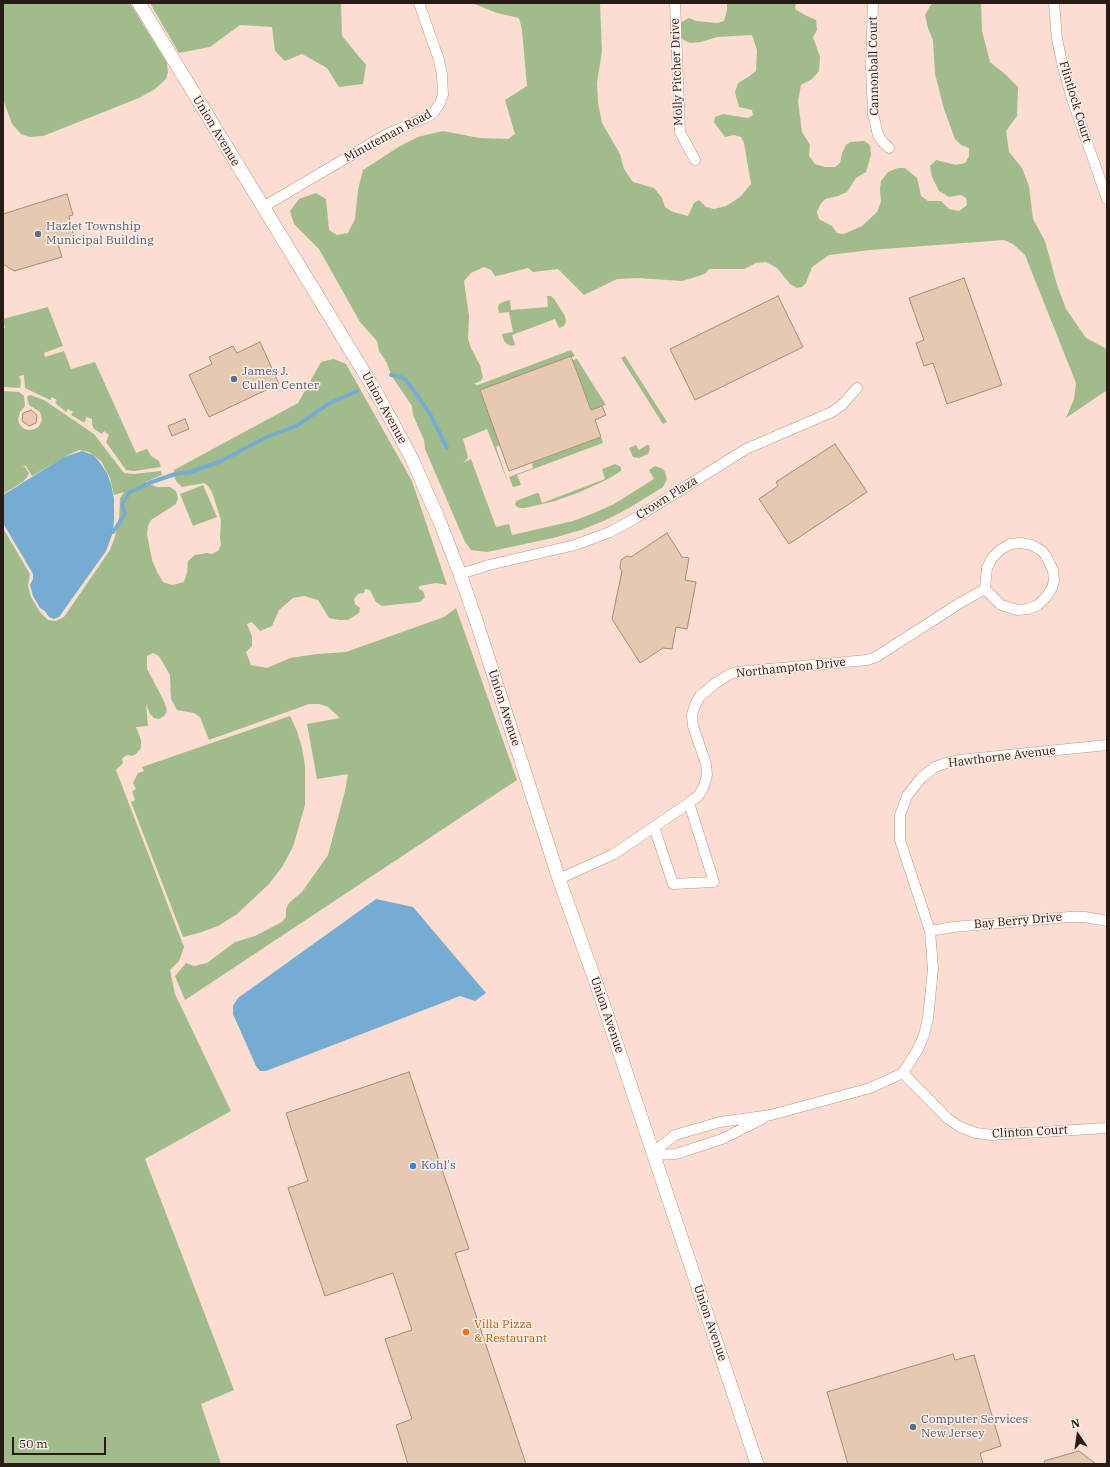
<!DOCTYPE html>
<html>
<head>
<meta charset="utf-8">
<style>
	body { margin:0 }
	#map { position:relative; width:1110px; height:1467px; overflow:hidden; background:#fbddd1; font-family:"IBM Plex Serif",serif }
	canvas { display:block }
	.frame { position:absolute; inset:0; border:4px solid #281b16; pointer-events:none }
	.north { position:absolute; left:1058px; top:1415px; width:40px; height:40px; -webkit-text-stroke:3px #fdeee8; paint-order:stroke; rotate:347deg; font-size:11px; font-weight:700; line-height:16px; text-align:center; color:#281b16 }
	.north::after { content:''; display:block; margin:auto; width:14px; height:18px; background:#281b16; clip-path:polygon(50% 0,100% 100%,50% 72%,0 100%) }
	.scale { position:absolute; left:12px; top:1437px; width:94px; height:18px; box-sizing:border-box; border:2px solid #281b16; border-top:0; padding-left:5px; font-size:12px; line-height:14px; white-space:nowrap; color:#281b16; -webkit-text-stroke:3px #fdeee8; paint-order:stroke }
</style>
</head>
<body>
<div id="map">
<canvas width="1110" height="1467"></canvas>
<div class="frame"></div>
<div class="north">N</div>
<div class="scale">50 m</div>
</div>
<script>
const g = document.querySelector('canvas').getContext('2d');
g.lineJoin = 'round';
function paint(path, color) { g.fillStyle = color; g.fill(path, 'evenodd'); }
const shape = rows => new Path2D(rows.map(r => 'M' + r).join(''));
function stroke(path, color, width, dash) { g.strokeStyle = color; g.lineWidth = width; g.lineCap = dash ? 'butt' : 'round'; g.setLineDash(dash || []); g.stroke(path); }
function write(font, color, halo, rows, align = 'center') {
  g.font = font + ' "IBM Plex Serif",serif'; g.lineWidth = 3; g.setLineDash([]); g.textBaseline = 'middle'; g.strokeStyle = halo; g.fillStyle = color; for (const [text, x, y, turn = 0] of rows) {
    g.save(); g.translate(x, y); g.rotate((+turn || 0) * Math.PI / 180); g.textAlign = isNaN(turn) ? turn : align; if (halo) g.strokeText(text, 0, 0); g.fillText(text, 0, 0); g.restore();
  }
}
const green = shape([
	[3,3,130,3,167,63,168,72,166,79,155,89,139,98,43,136,30,137,21,134,12,124,3,99],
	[150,3,341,3,342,36,366,65,363,84,339,87,327,68,302,54,285,61,275,51,272,27,240,25,210,47,179,53],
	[472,3,600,3,602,51,597,83,598,103,602,123,620,154,624,169,633,182,654,188,662,198,665,207,673,212,688,216,694,203,699,200,706,207,714,209,726,206,740,197,751,184,744,143,741,137,734,135,725,137,714,122,715,117,723,114,748,118,753,115,752,110,739,107,735,92,738,83,748,77,756,71,757,50,752,35,717,37,701,42,690,43,680,38,680,23,689,18,696,21,717,23,724,21,727,10,727,3,796,3,795,9,805,15,816,20,817,30,813,37,820,57,819,71,812,79,801,85,798,101,802,132,810,145,809,156,815,164,825,167,835,167,840,163,842,153,846,145,850,142,864,141,870,145,871,155,866,172,856,178,847,192,838,196,825,199,820,205,817,212,819,219,832,226,837,233,844,234,862,226,877,212,881,202,880,189,881,181,888,172,898,168,905,168,917,178,921,196,928,201,941,201,949,209,959,211,967,205,966,198,961,195,949,197,939,191,932,177,930,166,936,160,956,165,965,163,969,156,969,148,961,145,955,139,944,109,935,74,933,40,928,28,925,15,930,6,933,3,981,3,982,31,990,62,1005,74,1018,87,1017,116,1006,131,1009,152,1022,168,1029,186,1033,219,1045,241,1057,285,1066,309,1086,338,1107,349,1107,390,1066,418,1074,399,1076,383,1025,255,1013,244,1004,240,870,250,829,255,812,267,806,283,802,287,797,288,790,284,777,268,766,262,756,263,744,269,709,269,706,273,699,276,682,281,639,278,617,279,584,295,558,269,533,272,528,268,501,275,495,276,491,270,484,267,471,273,464,281,469,316,468,338,471,348,480,365,483,378,480,381,474,384,478,385,571,350,575,356,571,357,480,390,500,445,496,447,509,485,487,429,463,439,468,457,467,459,463,463,471,459,496,527,509,524,512,535,573,521,594,513,614,504,654,479,649,470,655,466,663,469,665,472,667,479,663,487,629,508,606,520,581,530,553,538,487,552,471,550,465,542,425,449,424,440,413,415,412,406,391,375,387,363,379,351,377,341,360,322,319,249,294,224,290,211,299,199,316,193,326,199,329,230,337,235,348,233,355,219,358,190,363,170,400,146,418,137,443,131,480,138,508,139,515,134,505,100,527,86,522,30,519,18,497,13],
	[547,296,551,296,554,299,565,316,566,322,564,326,559,328,555,319,512,335,515,345,511,346,507,344,504,341,502,334,513,332,509,312,499,313,498,308,499,304,503,302,510,300,511,310,548,307],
	[48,307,63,346,44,353,45,357,64,351,71,369,95,362,136,453,147,449,151,456,159,461,161,467,134,471,126,470,106,442,109,435,104,431,102,434,94,429,92,424,92,419,86,417,85,422,83,422,71,415,73,412,68,409,66,412,55,403,57,400,52,397,50,400,27,389,25,388,24,375,19,376,21,382,20,388,3,387,3,328,5,328,3,319],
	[625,356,667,422,663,424,621,358],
	[334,359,346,364,412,481,447,585,436,583,419,586,419,589,423,591,425,597,420,602,382,606,376,602,370,590,365,589,364,593,358,594,354,599,355,604,360,608,359,613,348,620,339,620,329,618,318,600,304,596,293,598,279,610,272,626,260,631,252,622,247,624,252,637,252,646,246,652,251,665,267,668,290,658,317,654,346,652,444,617,456,608,517,780,185,1000,175,976,186,963,194,966,207,963,235,942,255,936,282,922,286,917,286,909,289,903,302,892,328,855,345,791,348,774,317,779,307,724,340,718,328,707,319,704,309,704,209,740,200,717,194,713,177,710,171,699,170,675,159,656,153,653,147,656,147,669,163,699,167,710,166,713,164,716,159,719,154,718,150,714,146,704,148,726,136,727,141,740,141,748,136,754,132,756,129,755,125,756,122,759,123,763,116,770,184,947,179,961,170,970,175,994,231,1111,145,1159,234,1390,201,1404,221,1464,3,1464,3,528,30,574,28,586,31,597,40,612,48,620,56,621,64,617,110,550,115,537,119,518,120,498,124,492,114,495,110,478,101,461,89,452,79,450,70,454,32,476,26,466,22,466,25,467,29,473,27,477,24,481,3,494,3,474,4,473,3,473,3,391,19,392,24,396,25,406,20,412,18,420,20,425,24,429,29,430,35,429,39,426,42,420,40,412,29,405,27,397,30,395,44,400,94,434,124,473,134,474,161,471,162,475,145,482,157,487,170,487,176,491,178,498,176,504,151,520,148,526,147,534,152,560,157,572,163,582,172,585,184,582,187,573,188,561,195,555,207,553,212,554,218,551,221,545,220,537,221,520,212,492,208,486,204,483,182,487,176,481,174,476,174,470,298,403,321,362],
	[577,359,606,405,591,410,573,360],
	[601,437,603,443,517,475,521,485,513,487,509,477,533,468,532,463],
	[636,445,639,450,647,445,649,445,650,449,648,454,639,458,633,457,629,448],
	[615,464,621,467,621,471,608,479,580,492,555,501,525,508,519,508,515,505,516,501,537,493,539,494,542,503,605,479,602,469],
	[203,485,217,517,193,526,180,494],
	[290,716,297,731,302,748,305,766,305,805,293,847,282,867,269,884,237,914,218,926,199,933,183,937,131,802,135,800,132,791,136,789,133,783,138,773,144,771,142,767]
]);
const water = shape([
	[82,451,93,455,98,460,107,473,111,484,114,499,114,519,113,532,106,551,59,617,54,619,49,617,45,611,40,608,33,596,30,585,33,579,33,574,3,523,3,495,64,457],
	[376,899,413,907,486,993,475,1001,460,996,266,1071,260,1071,256,1066,233,1014,233,1006,238,998]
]);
const stream = shape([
	[391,375,398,376,405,379,414,391,430,414,447,448],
	[113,532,125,514,122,504,129,493,149,483,175,474,191,472,221,461,267,437,296,426,328,404,357,391]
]);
const building = shape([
	[67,194,73,215,69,216,74,237,58,244,62,257,14,271,3,264,3,214,67,194],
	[964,278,1002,385,947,404,933,363,924,366,916,343,924,340,909,298,964,278],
	[778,296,803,347,695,400,670,349,778,296],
	[260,342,279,384,209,417,189,375,212,364,209,357,233,346,237,353,260,342],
	[571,356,591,410,602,406,606,415,595,420,601,437,509,471,480,390,571,356],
	[31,410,37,415,36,423,29,426,22,421,23,413,31,410],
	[185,419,189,429,172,436,168,426,185,419],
	[835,444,867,492,789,544,759,499,778,486,776,482,835,444],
	[667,533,682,557,689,558,685,580,696,582,687,629,676,627,672,649,663,648,640,663,612,619,622,571,620,568,621,560,627,556,631,557,667,533],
	[409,1072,469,1249,455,1253,526,1464,408,1464,396,1425,412,1419,385,1339,412,1330,393,1273,325,1296,288,1188,308,1181,286,1113,409,1072],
	[953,1354,955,1360,974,1355,1001,1446,980,1453,983,1464,848,1464,827,1392,953,1354],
	[1079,1451,1096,1464,1045,1464,1044,1461,1079,1451]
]);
const minor = shape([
	[675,3,680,132,695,160],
	[873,3,871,68,873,114,878,135,883,142,889,148],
	[1054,3,1057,39,1063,67,1071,96,1107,199],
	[263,207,387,134,429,116,434,112,440,103,443,95,442,75,439,60,419,3],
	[1021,543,1032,545,1042,551,1046,556,1053,570,1054,581,1052,588,1046,597,1038,605,1028,609,1017,610,1001,605,985,589,986,577,987,568,992,558,1000,550,1010,544,1021,543],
	[460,574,489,565,575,545,610,532,634,519,746,449,832,412,842,405,857,388],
	[654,827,673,884,714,882,689,803],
	[559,879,614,854,689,803,699,795,704,786,707,775,706,764,693,726,692,715,695,705,700,696,716,683,730,674,737,672,867,660,876,657,960,603,985,589],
	[930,931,953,927,1069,917,1085,917,1107,921],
	[903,1073,947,1118,960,1127,976,1133,992,1135,1107,1128],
	[654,1155,661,1146,675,1135,720,1122,771,1115,870,1088,903,1073,918,1049,924,1035,928,1018,933,969,930,931,900,840,900,815,907,796,921,778,935,767,946,763,959,760,1107,745],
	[654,1155,676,1154,722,1139,762,1119]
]);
const tertiary = shape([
	[139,3,376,392,411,457,439,520,460,574,476,620,559,879,600,994,757,1464]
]);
const markers = [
	[38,234,4,"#5c6f8a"],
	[234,379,4,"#5c6f8a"],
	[413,1166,4,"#3f7fe0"],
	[466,1332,4,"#e8710a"],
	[913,1427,4,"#5c6f8a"]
];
const streetNames = [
	["Cannonball Court",874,66,-91],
	["Molly Pitcher Drive",677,72,-92],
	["Flintlock Court",1075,102,73],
	["Union Avenue",216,131,59],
	["Minuteman Road",388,136,-28],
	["Union Avenue",384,408,61],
	["Crown Plaza",667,498,-32],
	["Northampton Drive",791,668,-6],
	["Union Avenue",504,708,72],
	["Hawthorne Avenue",1002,757,-7],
	["Bay Berry Drive",1018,921,-5],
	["Union Avenue",607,1015,71],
	["Clinton Court",1030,1132,-3],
	["Union Avenue",710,1323,71]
];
const serviceNames = [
	["Hazlet Township",46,227],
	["Municipal Building",46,241],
	["James J.",242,372],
	["Cullen Center",242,386],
	["Computer Services",921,1420],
	["New Jersey",921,1434]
];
const shopNames = [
	["Kohl's",421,1166]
];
const foodNames = [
	["Villa Pizza",474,1325],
	["& Restaurant",474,1339]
];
paint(green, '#a1bc8a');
paint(water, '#76acd2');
stroke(stream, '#76acd2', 4);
paint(building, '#e5c9b0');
stroke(building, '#a78d75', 1);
stroke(minor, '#bc998b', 11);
stroke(tertiary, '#bc998b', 14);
stroke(minor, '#fff', 10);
stroke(tertiary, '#fff', 13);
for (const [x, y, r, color] of markers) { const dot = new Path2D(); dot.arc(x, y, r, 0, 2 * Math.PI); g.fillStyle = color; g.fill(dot); stroke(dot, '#fdeee8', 1.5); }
write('12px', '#281b16', '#fdeee8', streetNames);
write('12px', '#4e5e75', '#fdeee8', serviceNames, 'left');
write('12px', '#366cbe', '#fdeee8', shopNames, 'left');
write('12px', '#c56008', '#fdeee8', foodNames, 'left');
</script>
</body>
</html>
